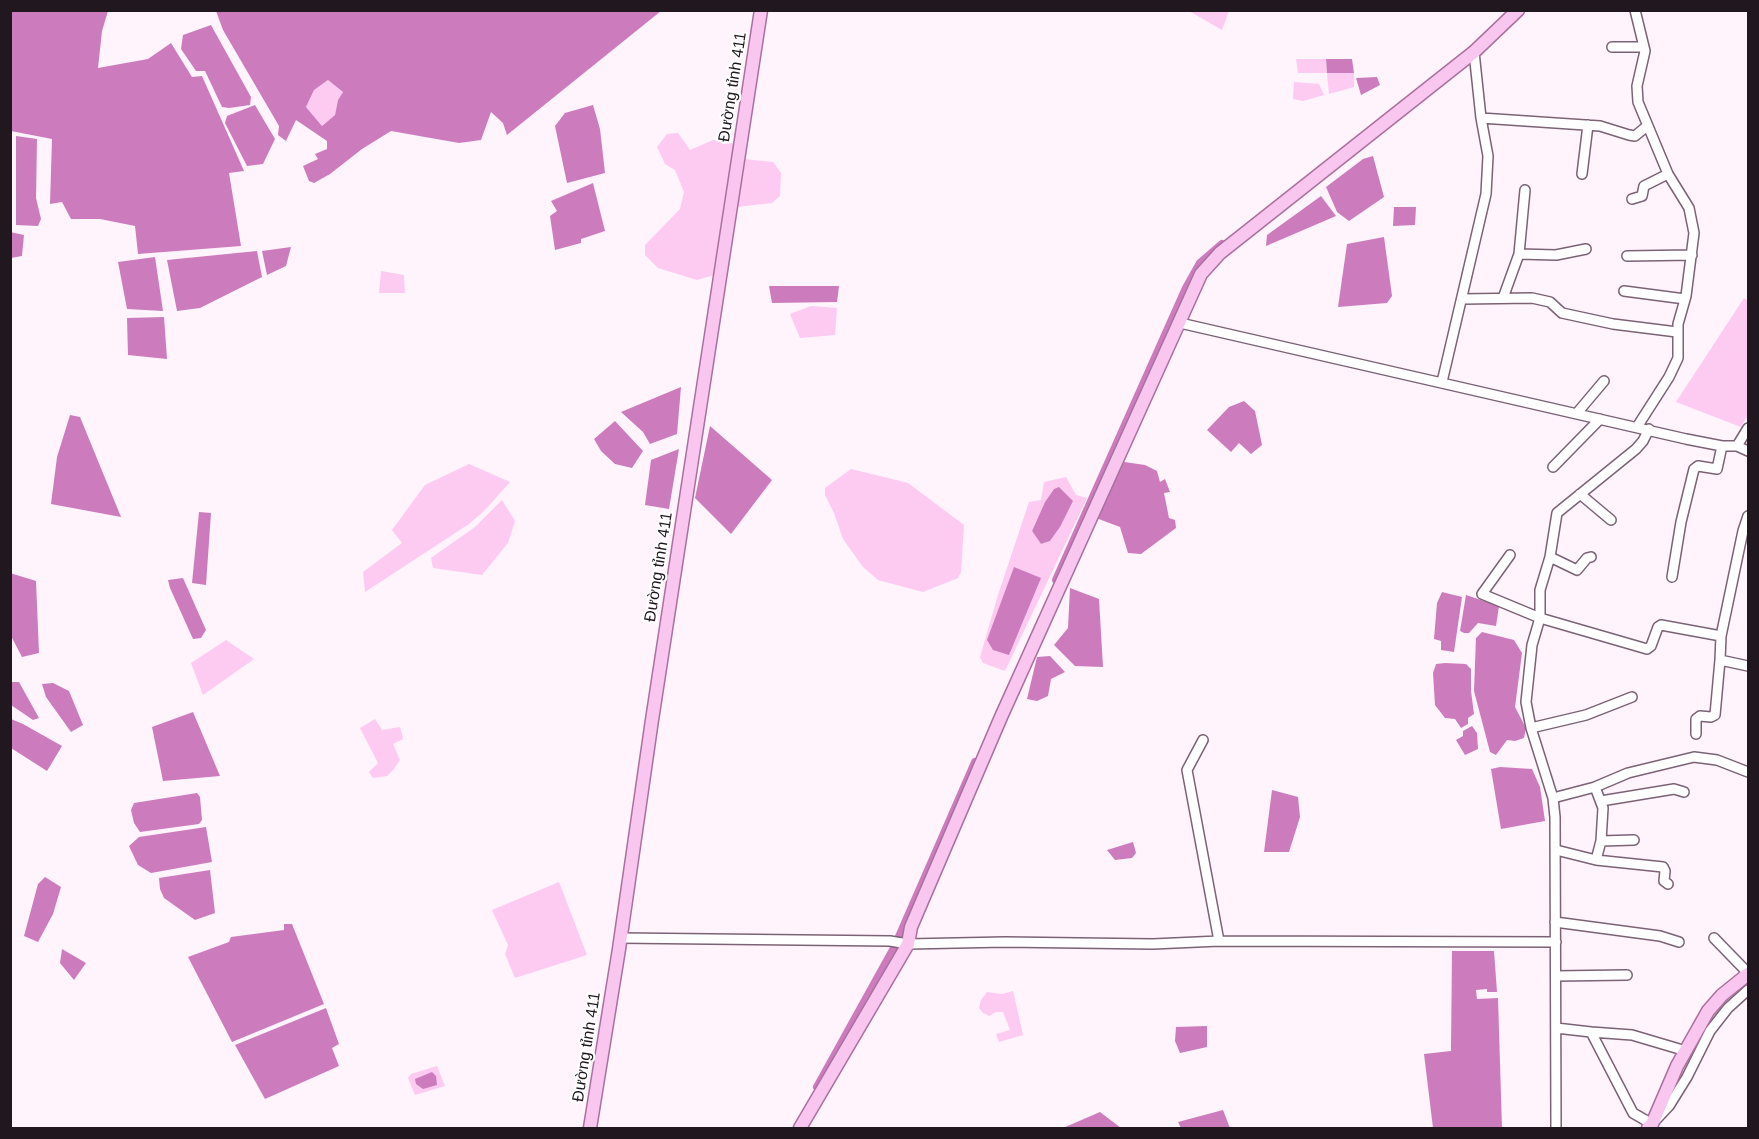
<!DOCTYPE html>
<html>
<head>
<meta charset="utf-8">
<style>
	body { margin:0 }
	#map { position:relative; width:1759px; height:1139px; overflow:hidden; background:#fff3fc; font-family:Helvetica,sans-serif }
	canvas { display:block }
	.frame { position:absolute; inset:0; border:12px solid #21171f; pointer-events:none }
</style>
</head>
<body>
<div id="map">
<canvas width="1759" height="1139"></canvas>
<div class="frame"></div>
</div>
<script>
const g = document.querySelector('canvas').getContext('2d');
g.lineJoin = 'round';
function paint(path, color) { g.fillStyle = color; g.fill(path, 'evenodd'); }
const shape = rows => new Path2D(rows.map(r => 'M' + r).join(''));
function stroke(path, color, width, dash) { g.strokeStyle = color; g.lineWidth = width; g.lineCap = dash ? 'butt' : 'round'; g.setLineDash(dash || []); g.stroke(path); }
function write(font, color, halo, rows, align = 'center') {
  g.font = font + ' Helvetica,sans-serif'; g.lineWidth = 4.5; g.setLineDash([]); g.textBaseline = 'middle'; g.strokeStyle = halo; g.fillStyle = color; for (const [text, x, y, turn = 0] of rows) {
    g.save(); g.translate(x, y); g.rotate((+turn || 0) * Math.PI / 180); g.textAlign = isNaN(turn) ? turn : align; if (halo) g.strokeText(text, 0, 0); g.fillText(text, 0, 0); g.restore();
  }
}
const green = shape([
	[1189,11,1229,11,1222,30],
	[1296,59,1326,59,1327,73,1354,73,1354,87,1329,94,1327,73,1298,73],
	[328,80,343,92,338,100,335,115,322,126,306,107,314,90],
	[1294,82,1319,84,1324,95,1303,101,1293,99],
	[678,133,690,150,713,140,736,144,714,275,697,280,658,268,645,255,645,245,680,209,684,192,675,170,665,164,657,147,667,134],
	[744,159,773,162,781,173,780,196,772,203,737,207],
	[381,271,404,275,405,293,379,293],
	[1744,298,1748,301,1748,415,1741,427,1676,402],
	[811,306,837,308,835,335,800,338,790,314],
	[469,464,510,482,486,509,469,524,365,592,363,572,402,543,392,530,425,485],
	[851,469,908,483,964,525,961,572,958,578,923,592,878,580,863,567,843,539,834,513,825,495,825,488],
	[1066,477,1076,495,1087,498,1005,671,983,663,980,657,998,595,1029,502,1041,500,1044,482],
	[1054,489,1060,527,1050,541,1041,544,1032,531,1045,502],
	[502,500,515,521,508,543,482,575,433,568,431,558,475,527],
	[226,640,254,659,203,695,191,663],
	[375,719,382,730,400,727,403,739,393,744,400,760,393,770,387,776,373,778,369,772,378,763,360,728],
	[559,882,587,955,515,978,505,954,508,945,492,910],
	[1013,991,1023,1035,999,1042,996,1034,1010,1030,1003,1012,996,1012,989,1016,983,1013,979,1008,981,1000,987,992,1002,994],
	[437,1066,445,1086,415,1095,408,1078,411,1074]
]);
const water = shape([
	[10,11,108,11,102,31,98,68,148,59,171,43,192,77,202,76,244,171,229,173,241,246,138,254,135,226,100,219,71,219,62,202,50,204,52,139,11,131],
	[216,11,216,10,661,11,507,135,503,123,491,112,481,140,459,143,391,131,362,149,330,174,314,183,309,181,303,166,318,159,315,154,327,149,327,141,296,120,286,141,278,135,279,126,223,30],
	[328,80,343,92,338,100,335,115,322,126,306,107,314,90],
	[211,25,251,97,250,105,229,108,222,107,205,71,196,71,181,49,183,35],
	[1326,59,1352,59,1354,73,1327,73],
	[1377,77,1380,85,1361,95,1356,78],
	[255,105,275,139,263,164,247,166,225,123,227,116],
	[593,105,600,129,605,173,567,183,555,126,565,113],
	[16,136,37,139,36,198,41,219,38,226,16,225],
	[1373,156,1384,197,1349,221,1337,212,1326,187,1363,159],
	[593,183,605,231,581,239,581,243,555,250,550,216,557,211,551,201],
	[1321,196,1336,216,1266,246,1267,235],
	[1394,207,1416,207,1415,225,1393,226],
	[10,232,24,235,22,256,11,258],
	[1384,237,1392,296,1387,303,1338,307,1347,244],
	[291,247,286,266,267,275,262,251],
	[257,251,262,277,200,308,177,311,167,260],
	[155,257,163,311,127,309,118,262],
	[769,286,839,286,837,302,772,303],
	[164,317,167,359,128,355,127,318],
	[681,387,677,434,650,444,643,432,621,412],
	[1244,401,1255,411,1262,445,1251,454,1239,443,1231,452,1207,430,1229,407],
	[70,415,80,417,121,517,51,504,57,457],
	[615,421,643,451,632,468,615,464,601,451,594,439],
	[710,426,772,480,731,534,695,498],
	[679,449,669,509,645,505,651,460],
	[1124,462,1145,465,1157,471,1160,482,1165,479,1170,492,1164,493,1169,518,1175,520,1176,528,1141,554,1128,553,1120,527,1096,518],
	[1059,487,1073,501,1060,527,1050,541,1041,544,1032,531,1045,502,1054,489],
	[199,512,211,513,206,585,192,583],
	[1014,567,1041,578,1009,655,993,650,987,640],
	[10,573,36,581,39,653,22,657,11,636],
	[183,578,206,630,201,638,193,639,170,588,168,580],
	[1070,588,1099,599,1103,667,1075,666,1054,645,1068,628],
	[1442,592,1462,597,1454,652,1441,650,1441,641,1434,639,1437,603],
	[1466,595,1499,606,1496,626,1478,623,1469,633,1464,633,1460,631],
	[1482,632,1514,640,1522,653,1515,707,1526,728,1524,738,1515,741,1507,740,1496,755,1490,752,1474,691,1476,638],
	[1050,656,1065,672,1051,679,1048,696,1037,701,1027,699,1037,657],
	[1445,663,1466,664,1471,669,1471,691,1474,714,1468,718,1468,724,1461,728,1455,719,1445,718,1435,705,1433,673,1436,664],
	[10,682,19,682,39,718,33,720,11,705],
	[53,683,69,691,83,725,71,732,46,697,42,684],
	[193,712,220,776,163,781,152,727],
	[11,719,23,724,62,746,47,771,11,748],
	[1472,726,1477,733,1478,749,1465,755,1456,740,1463,736,1463,731],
	[1500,767,1532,769,1540,787,1545,821,1501,829,1491,769],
	[1272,790,1298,797,1300,817,1289,852,1264,852],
	[197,793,200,797,202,820,199,824,140,832,134,823,131,810,134,803],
	[206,827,212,862,151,873,138,865,129,846,139,837],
	[1133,842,1136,853,1132,858,1115,860,1107,850],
	[210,870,215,913,195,920,164,898,160,889,159,878],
	[45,877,61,887,53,914,38,942,24,936,38,884],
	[284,924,292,924,324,1004,232,1042,188,957,229,942,231,937,284,930],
	[62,949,86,963,74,980,60,963],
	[1452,951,1494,951,1497,992,1487,992,1487,989,1476,990,1477,999,1498,998,1502,1128,1433,1128,1424,1054,1451,1051],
	[326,1008,339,1044,332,1048,339,1066,265,1099,235,1045],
	[1207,1026,1207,1047,1180,1053,1175,1041,1176,1027],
	[432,1072,436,1076,437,1085,423,1089,416,1084,415,1079],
	[1223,1110,1230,1128,1181,1128,1178,1122],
	[1100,1112,1121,1128,1063,1128]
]);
const canal = shape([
	[1056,580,1186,288,1200,263,1222,244],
	[817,1087,894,948,975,762]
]);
const minor = shape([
	[1635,10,1645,51,1637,86,1638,102,1668,174,1689,208,1694,233,1686,296,1678,324,1678,358,1669,377,1637,427],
	[1612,47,1644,47],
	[1481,118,1600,126,1629,135,1635,136,1647,126],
	[1582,174,1588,125],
	[1632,199,1642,196,1644,186,1668,174],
	[1519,254,1556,255,1586,249],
	[1627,256,1692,255],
	[1624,291,1685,299],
	[1503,298,1519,254,1525,190],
	[1463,299,1532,298,1550,302,1562,313,1613,324,1677,332],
	[1180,323,1686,439,1722,446,1737,446,1748,451],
	[1442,382,1486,194,1488,156,1481,118,1474,52],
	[1577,413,1604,381],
	[1737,446,1748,428],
	[1553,467,1600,419],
	[1580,494,1611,520],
	[1748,516,1743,531,1721,636,1720,660,1748,666],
	[1510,555,1482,594,1540,618,1647,649,1651,646,1658,627,1661,625,1721,636],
	[1550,557,1577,570,1587,558,1591,557],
	[1672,577,1681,522,1694,469,1698,466,1717,469,1722,446],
	[1531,728,1586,715,1632,697],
	[1696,734,1696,719,1700,716,1711,717,1715,715,1720,660],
	[1203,740,1187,770,1219,941],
	[1595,787,1603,808,1601,841,1596,860],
	[1553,798,1595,787,1628,773,1694,757,1717,760,1748,772],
	[1601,801,1674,789,1684,792],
	[1601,841,1634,840],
	[1556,850,1596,860,1663,867,1665,871,1664,881,1668,884],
	[1555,922,1660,936,1679,942],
	[620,938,890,941,908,944,1005,942,1153,944,1219,941,1556,942],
	[1714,938,1748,973],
	[1556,976,1627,975],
	[1556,1028,1591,1032,1633,1113,1652,1124,1669,1106,1687,1077,1710,1031,1728,1008,1748,990],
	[1591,1032,1632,1035,1686,1051],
	[1556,1128,1555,817,1553,798,1531,728,1526,702,1532,645,1540,618,1540,590,1550,557,1557,513,1636,449,1643,441,1649,429]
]);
const major = shape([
	[590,1128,619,949,652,720,761,10],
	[800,1128,908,944,911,927,1001,717,1201,274,1220,253,1474,52,1518,10],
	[1648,1128,1652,1124,1677,1066,1708,1011,1722,995,1748,974]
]);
const streetNames = [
	["Đường tỉnh 411",733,87,-81],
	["Đường tỉnh 411",659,567,-81],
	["Đường tỉnh 411",587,1047,-81]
];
paint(green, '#fdcaf2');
paint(water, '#cc7cbd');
stroke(canal, '#cc7cbd', 8);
stroke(minor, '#7b6275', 12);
stroke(major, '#aa709e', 15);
stroke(minor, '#fff', 9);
stroke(major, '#f8c6ee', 12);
write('16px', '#21171f', '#fff', streetNames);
</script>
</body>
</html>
